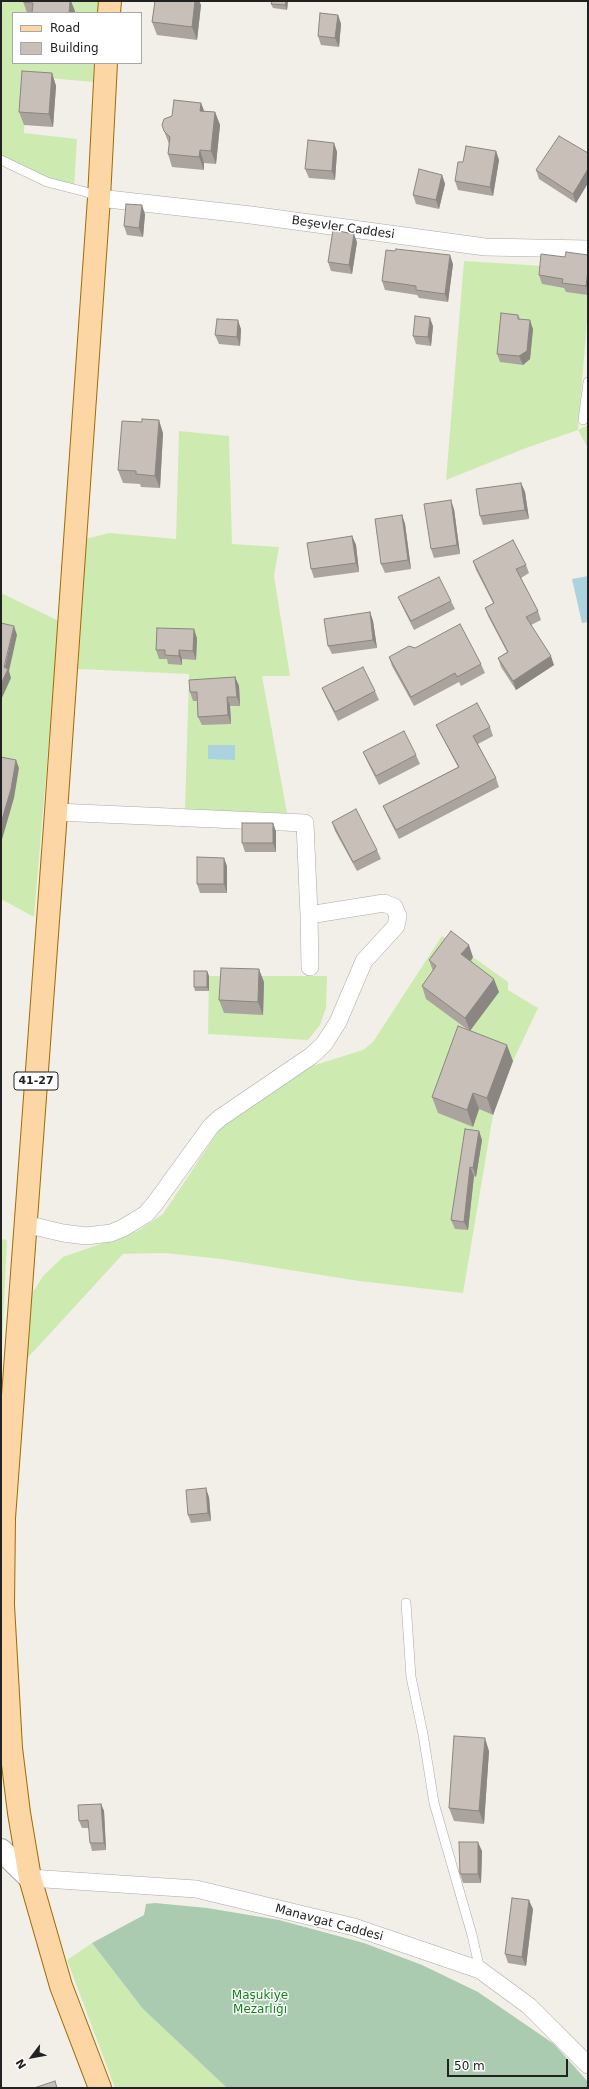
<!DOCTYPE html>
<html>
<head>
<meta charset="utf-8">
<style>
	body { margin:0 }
	#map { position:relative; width:589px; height:2089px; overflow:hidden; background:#f2efe9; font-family:"DejaVu Sans",sans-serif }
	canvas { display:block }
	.frame { position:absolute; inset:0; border:2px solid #222; pointer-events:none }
	.legend { position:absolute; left:12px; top:12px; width:130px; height:52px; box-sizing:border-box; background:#fff; border:1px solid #a7a7a7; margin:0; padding:5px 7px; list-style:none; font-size:12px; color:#222 }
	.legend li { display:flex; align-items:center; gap:8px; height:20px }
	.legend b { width:20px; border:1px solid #a7a7a7 }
	.north { position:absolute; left:12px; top:2037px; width:40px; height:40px; -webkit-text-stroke:3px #fff; paint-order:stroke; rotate:238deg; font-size:11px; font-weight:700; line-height:16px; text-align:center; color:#222 }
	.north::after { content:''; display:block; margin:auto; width:14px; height:18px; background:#222; clip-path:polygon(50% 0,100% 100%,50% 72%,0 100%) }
	.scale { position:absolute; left:447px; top:2059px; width:121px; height:18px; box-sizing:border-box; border:2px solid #222; border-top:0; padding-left:5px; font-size:12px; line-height:14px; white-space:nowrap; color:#222; -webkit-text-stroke:3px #fff; paint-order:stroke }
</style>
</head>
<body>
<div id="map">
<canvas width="589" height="2089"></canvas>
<div class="frame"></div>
<ul class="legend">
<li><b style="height:5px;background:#fcd6a4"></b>Road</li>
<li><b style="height:11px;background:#c7bfb8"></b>Building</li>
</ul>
<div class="north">N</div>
<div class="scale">50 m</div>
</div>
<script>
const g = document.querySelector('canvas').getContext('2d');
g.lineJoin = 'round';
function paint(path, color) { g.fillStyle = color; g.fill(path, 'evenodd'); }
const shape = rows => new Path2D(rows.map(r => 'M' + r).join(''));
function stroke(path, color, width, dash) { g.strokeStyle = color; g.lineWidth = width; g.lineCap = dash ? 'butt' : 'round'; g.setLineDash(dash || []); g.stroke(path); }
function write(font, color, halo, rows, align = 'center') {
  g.font = font + ' "DejaVu Sans",sans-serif'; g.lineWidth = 3; g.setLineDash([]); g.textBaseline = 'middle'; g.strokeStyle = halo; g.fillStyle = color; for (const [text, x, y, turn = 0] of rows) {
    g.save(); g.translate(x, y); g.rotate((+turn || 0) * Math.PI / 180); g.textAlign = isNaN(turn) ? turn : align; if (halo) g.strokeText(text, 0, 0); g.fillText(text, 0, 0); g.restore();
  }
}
const grass = shape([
	[1,1,100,1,99,13,13,13,13,63,94,63,93,82,27,76,24,133,77,139,74,189,1,160],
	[464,261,544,266,588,273,588,310,578,430,588,425,588,448,578,430,526,448,446,480],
	[179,431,229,436,232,544,279,547,274,576,290,676,262,676,287,813,185,810,189,674,78,669,85,539,109,533,176,539],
	[1,593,59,621,34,917,1,899],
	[442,936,455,944,427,999,469,1031,466,967,473,957,508,982,508,990,538,1008,513,1061,464,1043,438,1113,473,1127,479,1109,493,1115,463,1293,359,1281,221,1259,165,1253,123,1254,23,1363,31,1295,43,1276,63,1257,138,1231,163,1214,221,1127,309,1067,363,1050,373,1042],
	[209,976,327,976,326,1008,320,1025,308,1040,208,1034],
	[1,1239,7,1240,1,1367],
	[92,1943,143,2009,227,2088,115,2088,67,1960]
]);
const cemetery = shape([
	[155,1903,207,1908,279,1920,364,1943,422,1965,478,1992,554,2044,588,2082,588,2088,227,2088,143,2009,92,1943,144,1915,146,1904]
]);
const water = shape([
	[588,576,588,622,582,623,572,579],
	[208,745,235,745,235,760,208,759]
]);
const service = shape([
	[1,160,47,182,86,192,99,198],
	[583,420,588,382],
	[406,1603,411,1677,423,1734,434,1803,472,1935,480,1970]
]);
const minor = shape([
	[99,198,251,215,485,247,588,249],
	[309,915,310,967],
	[25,1224,63,1233,86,1236,111,1233,123,1228,146,1214,156,1202,211,1126,220,1118,311,1056,324,1044,338,1022,364,961,396,926,398,916,394,907,384,903,309,915,305,823,56,812],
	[30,1878,196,1889,354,1927,480,1970,529,2006,588,2065]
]);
const tertiary = shape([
	[1,1850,30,1878]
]);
const primary = shape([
	[109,13,110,1],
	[100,2088,61,1986,30,1878,19,1813,11,1748,3,1605,4,1518,56,812,99,198,106,63]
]);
const wall = shape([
	[23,1,75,11,75,13,27,13],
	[155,1,199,1,201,5,197,40,157,35,152,22],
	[288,1,287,10,273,8,271,4],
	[338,15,341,24,339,47,321,45,318,36],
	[52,73,56,86,53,127,24,125,19,112],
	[201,103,204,111,215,112,220,125,216,164,204,163,204,170,172,167,168,154,169,144,164,131],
	[334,143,337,152,335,180,309,178,305,169],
	[496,151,499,160,493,196,458,190,455,181,463,162],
	[588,153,588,183,576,203,539,179,536,170],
	[442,175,445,184,439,209,416,204,413,195],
	[145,214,143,237,127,235,124,226],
	[357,242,352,274,331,271,328,262],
	[588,255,588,295,566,292,564,288,542,284,539,275,565,257],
	[453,264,448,302,419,298,417,295,385,290,382,281],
	[518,315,520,319,533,329,530,359,523,365,500,362,497,354],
	[433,326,431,346,416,344,413,336],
	[241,329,240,346,219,344,215,335],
	[163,433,160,488,141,487,140,484,123,483,118,470],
	[521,483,525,492,529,519,483,525,480,516],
	[454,509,460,554,434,558,431,549],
	[402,515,405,524,411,569,385,573,381,564],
	[352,536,356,545,359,572,314,578,311,569],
	[473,561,526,565,529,573,521,578,538,611,541,620,531,625,554,665,516,690,501,667,498,658,507,652,488,616,485,608,493,603,476,570],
	[398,597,451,601,455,609,414,630,402,606],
	[370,612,373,621,377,648,332,654,328,646],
	[197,638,196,660,182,659,182,665,168,664,167,659,159,659,156,650],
	[389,657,481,664,485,673,461,686,459,682,414,706,392,666],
	[235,677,239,686,240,706,230,706,231,724,202,725,198,717,197,701,193,701,190,692],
	[322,688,375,691,379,700,338,721,326,697],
	[436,725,490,727,493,736,478,744,496,778,499,787,399,839,387,815,383,806,458,767,440,733],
	[363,752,416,755,420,764,379,785,367,761],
	[332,822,377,850,381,859,357,871,335,831],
	[273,823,276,832,276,852,245,852,242,843],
	[227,866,227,893,200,893,197,884],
	[473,957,471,961,499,992,470,1030,513,1061,493,1115,479,1109,473,1127,438,1113,432,1097,468,1030,426,999,422,986,433,971,429,960],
	[207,971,209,976,209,991,195,991,194,987],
	[264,982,263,1015,224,1013,219,1000],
	[479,1131,482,1140,476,1177,474,1176,468,1230,455,1229,451,1220],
	[209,1497,211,1521,191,1523,188,1515],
	[489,1751,484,1824,454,1821,449,1808],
	[101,1804,104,1811,106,1850,92,1851,90,1843,89,1828,82,1828,79,1821],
	[482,1851,481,1883,463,1883,460,1874],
	[533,1909,526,1966,508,1963,505,1954]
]);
const shadedWall = shape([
	[70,1,71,1,75,11,75,13,69,13],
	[195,1,199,1,201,5,197,40,192,27],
	[286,1,288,1,287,10,285,5],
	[338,15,341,24,339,47,335,38],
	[52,73,56,86,53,127,49,114],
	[201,103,206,116,200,111],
	[215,112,220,125,216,164,211,151],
	[334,143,337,152,335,180,332,171],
	[200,150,204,163,204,170,199,157],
	[496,151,499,160,493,196,490,187],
	[588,169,588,183,576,203,573,194],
	[442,175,445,184,439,209,436,200],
	[142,205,145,214,143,237,139,228],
	[354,234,357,242,352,274,349,265],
	[450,255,453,264,448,302,445,294],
	[588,270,588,291,586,286],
	[430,318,433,326,431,346,428,337],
	[238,320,241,329,240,346,237,337],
	[530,320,533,329,530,359,523,365,519,356],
	[159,420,163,433,160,488,155,476],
	[521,483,525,492,529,519,525,510],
	[451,500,454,509,460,554,457,545],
	[402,515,405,524,411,569,408,560],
	[352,536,356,545,359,572,356,563],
	[370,612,373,621,377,648,373,640],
	[14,626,17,635,9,671,11,678,1,700,1,684],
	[194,629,197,638,196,660,193,651],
	[179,650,182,659,182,665,179,656],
	[551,656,554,665,516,690,513,681],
	[235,677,239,686,240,706,237,697],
	[227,697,230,706,231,724,228,715],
	[16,760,19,768,14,798,1,843,1,823],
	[273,823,276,832,276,852,273,843],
	[224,858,227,866,227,893,224,884],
	[469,945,473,957,466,967,461,954],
	[259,969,264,982,263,1015,258,1002],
	[207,971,209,976,209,991,207,987],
	[494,979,499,992,470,1031,465,1018],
	[507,1045,513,1061,493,1115,487,1098],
	[473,1093,479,1109,473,1127,467,1110],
	[479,1131,482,1140,476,1177,473,1168],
	[470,1167,474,1176,468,1230,464,1222],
	[206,1488,209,1497,211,1521,208,1513],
	[485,1738,489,1751,484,1824,479,1811],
	[101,1804,104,1811,106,1850,104,1843],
	[478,1842,482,1851,481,1883,478,1874],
	[529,1900,533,1909,526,1966,522,1957]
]);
const building = shape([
	[23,1,70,1,69,13,32,13,33,3,23,2,23,1],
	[155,1,195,1,192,27,152,22,155,1],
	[272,1,286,1,285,5,271,4,272,1],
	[320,13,338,15,335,38,318,36,320,13],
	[22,71,52,73,49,114,19,112,22,71],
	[174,100,201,103,200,111,215,112,211,151,200,150,199,157,168,154,170,137,164,131,162,125,164,119,172,116,174,100],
	[559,136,588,153,588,169,573,194,536,170,559,136],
	[308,140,334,143,332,171,305,169,308,140],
	[466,146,496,151,490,187,455,181,458,162,463,162,466,146],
	[419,169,442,175,436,200,413,195,419,169],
	[126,204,142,205,139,228,124,226,126,204],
	[333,230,354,234,349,265,328,262,333,230],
	[396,249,450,255,445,294,416,290,416,286,382,281,386,250,395,251,396,249],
	[566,252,588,255,588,270,586,286,562,283,563,279,539,275,541,254,565,257,566,252],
	[501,313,518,315,518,319,530,320,527,351,519,356,497,354,501,313],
	[415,316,430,318,428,337,413,336,415,316],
	[217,319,238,320,237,337,215,335,217,319],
	[142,419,159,420,155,476,136,474,136,471,118,470,122,421,142,422,142,419],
	[521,483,525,510,480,516,476,489,521,483],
	[451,500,457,545,431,549,424,504,451,500],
	[402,515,408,560,381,564,375,519,402,515],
	[352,536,356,563,311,569,307,543,352,536],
	[513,540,526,565,516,569,538,611,526,617,551,656,513,681,498,658,508,652,485,608,494,603,473,561,513,540],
	[439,577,451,601,411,621,398,597,439,577],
	[370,612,373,640,328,646,324,619,370,612],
	[1,623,14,626,4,667,8,669,1,684,1,623],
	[460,624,481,664,457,677,455,673,411,697,389,657,409,646,415,648,460,624],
	[157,628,194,629,193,651,179,650,179,656,165,655,165,650,156,650,157,628],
	[363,667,375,691,335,712,322,688,363,667],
	[235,677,237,697,227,697,228,715,198,717,197,692,190,692,189,680,235,677],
	[477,703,490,727,473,736,496,778,396,830,383,806,459,767,436,725,477,703],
	[404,731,416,755,376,776,363,752,404,731],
	[1,757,16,760,11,789,1,823,1,757],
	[356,809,377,850,353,862,332,822,356,809],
	[242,823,273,823,273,843,242,843,242,823],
	[197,857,224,858,224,884,197,884,197,857],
	[451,931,469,945,461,954,494,979,465,1018,422,986,436,966,429,960,451,931],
	[221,968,259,969,258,1002,219,1000,221,968],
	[194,971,207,971,207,987,194,987,194,971],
	[458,1026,507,1045,487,1098,473,1093,467,1110,432,1097,458,1026],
	[465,1129,479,1131,473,1168,470,1167,464,1222,451,1220,465,1129],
	[206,1488,208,1513,188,1515,186,1490,206,1488],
	[454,1736,485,1738,479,1811,449,1808,454,1736],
	[101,1804,104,1843,90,1843,88,1820,79,1821,78,1805,101,1804],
	[459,1842,478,1842,478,1874,460,1874,459,1842],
	[512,1898,529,1900,522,1957,505,1954,512,1898],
	[55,2081,57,2088,34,2088,55,2081]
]);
const shields = [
	[36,1081,44]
];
const shieldNames = [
	["41-27",36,1081]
];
const streetNames = [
	["Beşevler Caddesi",343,228,8],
	["Manavgat Caddesi",329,1923,15]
];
const parkNames = [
	["Maşukiye",260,1996],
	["Mezarlığı",260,2010]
];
paint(grass, '#cdebb0');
paint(cemetery, '#aacbaf');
paint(water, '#aad3df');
stroke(service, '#a9a9a9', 10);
stroke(minor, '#a9a9a9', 18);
stroke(tertiary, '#a9a9a9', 24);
stroke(primary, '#a06b00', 24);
stroke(service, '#fff', 9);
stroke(minor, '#fff', 17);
stroke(tertiary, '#fff', 22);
stroke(primary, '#fcd6a4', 22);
paint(wall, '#aba49e');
paint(shadedWall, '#8b8681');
paint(building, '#c7bfb8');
stroke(building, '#8b8681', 1);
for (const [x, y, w] of shields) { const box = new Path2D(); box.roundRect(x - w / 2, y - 9, w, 18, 3); g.fillStyle = '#fff'; g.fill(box); stroke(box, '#222', 1); }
write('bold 11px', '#222', null, shieldNames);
write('12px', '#222', '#fff', streetNames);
write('12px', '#0c8416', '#fff', parkNames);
</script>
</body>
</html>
